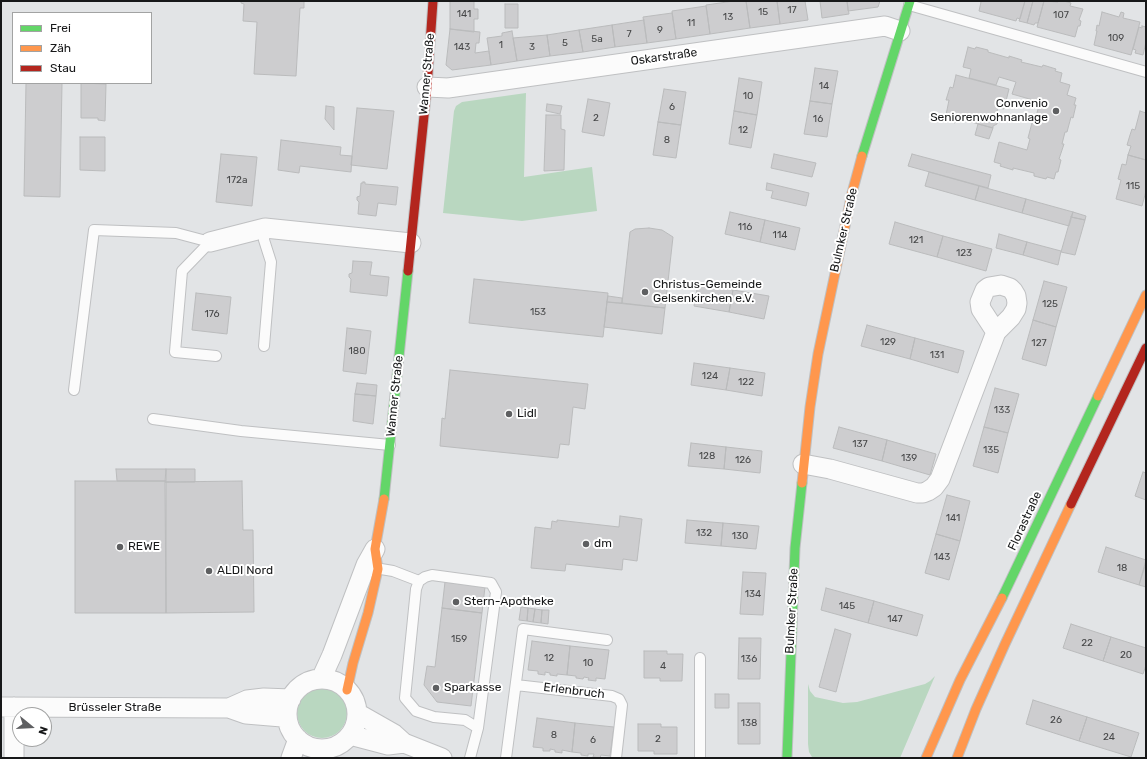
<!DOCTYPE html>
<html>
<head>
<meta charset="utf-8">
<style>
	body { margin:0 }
	#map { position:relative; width:1147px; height:759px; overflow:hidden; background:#e2e4e6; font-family:Rubik,sans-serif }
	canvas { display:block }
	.frame { position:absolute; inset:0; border:2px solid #171819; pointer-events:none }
	.legend { position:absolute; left:12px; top:12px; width:140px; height:72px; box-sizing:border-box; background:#fff; border:1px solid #a2a3a3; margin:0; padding:5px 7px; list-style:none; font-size:12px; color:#171819 }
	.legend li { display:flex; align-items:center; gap:8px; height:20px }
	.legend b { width:20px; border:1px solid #a2a3a3 }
	.north { position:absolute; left:12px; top:707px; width:40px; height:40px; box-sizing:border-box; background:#fff; border:1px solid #a2a3a3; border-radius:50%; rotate:108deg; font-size:11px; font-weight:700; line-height:16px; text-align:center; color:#171819 }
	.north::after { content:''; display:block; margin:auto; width:14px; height:18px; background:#5e5f61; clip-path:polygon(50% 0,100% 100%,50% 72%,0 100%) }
</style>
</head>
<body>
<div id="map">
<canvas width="1147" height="759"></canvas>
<div class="frame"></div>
<ul class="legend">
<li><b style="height:5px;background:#63d668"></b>Frei</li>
<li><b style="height:5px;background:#ff974d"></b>Zäh</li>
<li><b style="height:5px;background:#b3261e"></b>Stau</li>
</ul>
<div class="north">N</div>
</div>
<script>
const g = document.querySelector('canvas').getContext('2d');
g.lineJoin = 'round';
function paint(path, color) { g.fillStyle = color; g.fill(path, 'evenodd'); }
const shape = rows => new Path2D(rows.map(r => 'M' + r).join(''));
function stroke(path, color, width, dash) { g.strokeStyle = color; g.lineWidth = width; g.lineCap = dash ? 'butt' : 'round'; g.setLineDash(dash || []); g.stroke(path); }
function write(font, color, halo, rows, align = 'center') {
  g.font = font + ' Rubik,sans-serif'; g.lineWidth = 4; g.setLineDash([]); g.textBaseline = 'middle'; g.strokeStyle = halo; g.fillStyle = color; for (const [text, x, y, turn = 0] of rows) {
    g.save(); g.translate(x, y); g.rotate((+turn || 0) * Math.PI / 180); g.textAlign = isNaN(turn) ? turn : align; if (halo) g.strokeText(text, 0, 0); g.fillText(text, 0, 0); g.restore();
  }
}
const green = shape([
	[526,93,524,177,592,167,597,211,522,221,443,213,454,111,456,106,462,102],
	[935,676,900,758,812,757,809,752,808,744,808,684,810,691,815,697,843,703,857,702,925,684,930,681],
	'297 713a25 25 0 1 1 50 0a25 25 0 1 1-50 0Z'
]);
const building = shape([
	[241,1,304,1,304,8,300,8,296,76,254,74,257,22,243,21,244,4,241,3,241,1],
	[450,1,474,1,474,9,478,9,478,19,474,19,474,32,450,29,450,1],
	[734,1,746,1,750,28,710,34,706,5,734,1],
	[746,1,777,1,780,24,750,28,746,1],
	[777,1,805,1,808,20,780,24,777,1],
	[820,1,847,1,849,14,822,18,820,1],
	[847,1,880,1,878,7,848,11,847,1],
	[978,1,1025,1,1020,19,1017,18,1016,21,979,11,981,2,978,1],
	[1025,1,1033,1,1027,23,1019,21,1025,1],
	[1033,1,1044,1,1038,23,1035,23,1034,25,1027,23,1033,1],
	[1044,1,1058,2,1058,1,1064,1,1071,3,1070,6,1083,9,1079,20,1081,21,1080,26,1078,26,1075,37,1037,27,1044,1],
	[505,4,518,4,518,28,505,28,505,4],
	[706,6,710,34,676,39,672,11,706,6],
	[1102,12,1119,17,1121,12,1124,13,1123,18,1140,22,1131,55,1094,45,1097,31,1096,31,1097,25,1099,26,1102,12],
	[672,13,676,39,647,43,643,17,672,13],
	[644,20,647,43,615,47,612,25,644,20],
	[612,25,615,47,583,52,579,30,612,25],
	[1142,26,1146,27,1146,42,1143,55,1135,53,1136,50,1133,49,1139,27,1142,28,1142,26],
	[450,29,480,32,479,43,476,43,475,53,489,51,491,65,452,70,446,65,450,29],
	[579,30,583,52,550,56,547,35,579,30],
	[512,31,517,61,491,65,487,38,502,36,502,33,512,31],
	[547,35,550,56,517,61,513,38,547,35],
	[968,47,975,49,976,47,988,50,988,52,1009,58,1009,56,1022,60,1021,62,1042,67,1043,65,1056,69,1055,71,1062,73,1060,82,1070,85,1067,95,1076,98,1074,105,1076,105,1073,118,1071,117,1067,132,1065,132,1062,144,1064,144,1059,159,1061,160,1058,172,1056,172,1054,179,1047,177,1046,179,1034,176,1034,173,1013,168,1013,170,1000,166,1001,164,994,162,999,142,1027,150,1030,139,1028,138,1033,119,1035,120,1040,102,1012,94,1016,82,999,77,996,85,969,78,971,69,963,67,968,47],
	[815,68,838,71,832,104,810,101,815,68],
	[956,75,1009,89,1004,109,998,108,996,115,998,118,997,124,993,126,993,128,957,118,955,123,946,120,947,115,946,115,949,100,946,100,950,87,953,88,956,75],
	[739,78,762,82,757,115,734,111,739,78],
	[26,83,62,83,60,197,24,196,26,83],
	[81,83,106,84,105,121,98,120,98,118,81,118,81,83],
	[664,89,686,92,681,125,658,122,664,89],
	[588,99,610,103,604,136,582,132,588,99],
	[810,101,832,104,827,137,804,134,810,101],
	[547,104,562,106,560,114,546,111,547,104],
	[326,106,334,107,334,130,325,119,326,106],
	[357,108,394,111,387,169,351,165,357,108],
	[734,111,757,115,751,148,729,144,734,111],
	[1140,111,1146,113,1146,160,1128,155,1131,146,1127,145,1130,135,1132,129,1135,130,1140,111],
	[546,115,561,115,561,129,565,130,564,170,544,171,546,115],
	[658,122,681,125,676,158,653,155,658,122],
	[978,124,993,128,989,139,975,135,978,124],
	[80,137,105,137,105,171,80,170,80,137],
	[281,140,341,147,340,155,352,156,351,172,300,166,299,173,278,170,281,140],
	[221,154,257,157,252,206,216,202,221,154],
	[774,154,816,163,812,177,771,168,774,154],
	[912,154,991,175,988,188,908,166,912,154],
	[1128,155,1146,160,1146,191,1142,206,1116,199,1121,180,1118,179,1122,164,1126,165,1128,155],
	[929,172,979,186,975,200,925,186,929,172],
	[363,182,365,182,365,184,398,187,396,205,378,203,376,216,358,214,359,202,357,200,357,197,360,196,361,183,363,183,363,182],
	[767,183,809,193,806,206,771,198,773,191,766,190,767,183],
	[979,186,1026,199,1022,213,975,200,979,186],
	[1026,199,1073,212,1069,226,1022,213,1026,199],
	[730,212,765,220,760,242,725,234,730,212],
	[1073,212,1086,216,1085,220,1071,217,1073,212],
	[1071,217,1085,220,1075,255,1061,252,1071,217],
	[765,220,800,228,795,250,760,242,765,220],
	[895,222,943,236,937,257,889,244,895,222],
	[649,228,662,230,673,237,665,308,622,303,630,232,635,229,649,228],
	[999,234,1027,242,1023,255,996,248,999,234],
	[943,236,992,249,986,271,937,257,943,236],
	[1027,242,1061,251,1058,265,1023,255,1027,242],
	[353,261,372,262,370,275,389,277,387,296,350,292,351,279,349,277,349,274,352,273,353,261],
	[474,279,608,293,603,337,469,323,474,279],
	[1044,281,1067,287,1056,327,1033,320,1044,281],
	[698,284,733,290,729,312,694,306,698,284],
	[733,290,769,296,764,319,729,312,733,290],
	[196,293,231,297,227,334,192,330,196,293],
	[608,296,622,298,622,303,607,302,608,296],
	[607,302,665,308,662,334,604,327,607,302],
	[1033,320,1056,327,1046,366,1022,359,1033,320],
	[867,325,915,338,910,359,861,346,867,325],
	[347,328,371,331,366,374,343,371,347,328],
	[915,338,964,351,958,373,910,359,915,338],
	[694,363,730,368,726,390,691,385,694,363],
	[730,368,765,373,762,396,726,390,730,368],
	[450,370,588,384,585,409,573,407,569,445,560,444,558,458,440,446,442,418,445,419,450,370],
	[357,383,377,385,376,396,355,394,357,383],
	[995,388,1019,394,1008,433,984,427,995,388],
	[355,394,376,396,373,424,353,421,355,394],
	[839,427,887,440,882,461,833,448,839,427],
	[984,427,1008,433,998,473,973,466,984,427],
	[887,440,936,454,930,475,882,461,887,440],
	[691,443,726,447,724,469,688,466,691,443],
	[726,447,762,451,760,473,724,469,726,447],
	[116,469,166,469,166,481,117,481,116,469],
	[166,469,195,469,195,482,165,482,166,469],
	[1143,472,1146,473,1146,500,1135,496,1143,472],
	[75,481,166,481,166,613,75,613,75,481],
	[242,481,243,530,253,530,254,612,166,613,165,482,242,481],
	[947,495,970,501,960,541,936,534,947,495],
	[620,516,642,519,637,561,623,559,622,570,566,564,565,571,531,568,535,527,551,529,552,521,557,522,557,520,619,527,620,516],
	[687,520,723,523,721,546,685,543,687,520],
	[723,523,759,526,756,549,721,546,723,523],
	[936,534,960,541,949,580,925,573,936,534],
	[1106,547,1146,560,1139,585,1098,572,1106,547],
	[1146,563,1146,587,1139,585,1146,563],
	[743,572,766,573,763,615,740,614,743,572],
	[445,582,485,587,482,613,442,608,445,582],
	[826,588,874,601,868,623,821,610,826,588],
	[874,601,923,615,917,636,868,623,874,601],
	[521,607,528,608,527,621,519,620,521,607],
	[442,608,482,613,471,706,437,702,424,685,427,666,435,667,442,608],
	[528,608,535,609,533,622,527,621,528,608],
	[535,609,542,610,541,623,533,622,535,609],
	[542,610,549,610,548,624,541,623,542,610],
	[1071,624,1111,637,1103,661,1063,648,1071,624],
	[835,629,851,634,836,692,819,687,835,629],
	[1111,637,1146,648,1146,665,1143,674,1103,661,1111,637],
	[739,638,761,638,760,679,738,679,739,638],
	[532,641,570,646,567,675,557,674,557,676,550,675,550,673,545,672,545,675,538,674,538,671,528,670,532,641],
	[570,646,609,650,605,679,596,678,596,681,588,680,589,678,584,677,583,679,576,678,576,676,567,675,570,646],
	[644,651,667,651,667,654,683,654,682,681,660,681,660,678,644,678,644,651],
	[715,694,729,694,729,708,715,708,715,694],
	[1033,700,1087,717,1079,741,1026,724,1033,700],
	[738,703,760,703,760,744,738,744,738,703],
	[1087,717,1139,733,1131,757,1079,741,1087,717],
	[537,718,575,723,572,752,562,750,562,753,555,752,555,750,550,749,550,751,543,751,543,748,533,747,537,718],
	[575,723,614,727,610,756,601,755,600,758,593,757,594,754,588,754,588,756,581,755,581,753,572,752,575,723],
	[638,724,661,724,661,727,677,727,677,754,654,754,654,751,638,751,638,724]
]);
const lane = shape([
	[909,5,1146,72],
	[264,346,271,262,264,240,265,228],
	[74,390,94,230,176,233,210,242,182,271,175,352,216,356],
	[153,419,241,431,390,445],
	[375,568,393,571,419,581],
	[516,685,612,696,619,699,622,705,616,758],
	[470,758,478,728,496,592,491,583,432,575,425,577,419,581,416,589,405,698,416,711,434,717,465,720,478,728],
	[506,758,523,629,607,640],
	[700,758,700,658]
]);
const street = shape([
	[427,87,448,88,885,26,900,31],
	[210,242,265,228,411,243],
	[803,464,830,469,917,493,923,493,928,491,934,487,940,479,996,332,1011,317,1016,309,1017,303,1016,296,1013,291,1010,288,1001,285,989,287,985,290,980,302,981,309,996,332],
	[321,679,332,655,366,565,375,549],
	'287 714a35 35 0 1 1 70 0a35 35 0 1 1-70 0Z',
	[1,707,229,708,246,714,282,717,287,716],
	[14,707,14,758],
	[229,708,247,700,264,698,291,699],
	[357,713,394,734,404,743,442,758],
	[350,735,388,745,404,743],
	[291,758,298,739]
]);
const fast = shape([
	[862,156,910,1],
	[384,499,408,271],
	[1002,598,1098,396],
	[787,758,795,548,802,483]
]);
const slow = shape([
	[1098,396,1146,295],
	[802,483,810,407,818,354,852,193,862,156],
	[347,690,353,663,368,613,378,569,375,549,384,499],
	[926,758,960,680,1002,598],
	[957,758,976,709,1005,644,1071,504]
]);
const jam = shape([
	[408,271,427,87,433,1],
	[1071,504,1146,348]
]);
const markers = [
	[1056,111,4,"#5e5f61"],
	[645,292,4,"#5e5f61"],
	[509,414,4,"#5e5f61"],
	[586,544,4,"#5e5f61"],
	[120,547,4,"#5e5f61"],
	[209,571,4,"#5e5f61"],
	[456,602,4,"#5e5f61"],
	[436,688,4,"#5e5f61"]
];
const numberNames = [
	["17",792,10],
	["15",763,12],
	["141",464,14],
	["107",1061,15],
	["13",728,17],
	["11",691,23],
	["9",660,30],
	["7",629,34],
	["109",1116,38],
	["5a",597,39],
	["5",565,43],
	["1",501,45],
	["143",462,47],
	["3",532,47],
	["14",824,86],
	["10",748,96],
	["6",672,107],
	["2",596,118],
	["16",818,119],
	["12",743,130],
	["8",667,140],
	["172a",237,180],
	["115",1133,186],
	["116",745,227],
	["114",780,235],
	["121",916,240],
	["123",964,253],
	["125",1050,304],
	["153",538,312],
	["176",212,314],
	["129",888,342],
	["127",1039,343],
	["180",357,351],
	["131",937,355],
	["124",710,376],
	["122",746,382],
	["133",1002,410],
	["137",860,444],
	["135",991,450],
	["128",707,456],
	["139",909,458],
	["126",743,460],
	["141",953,518],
	["132",704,533],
	["130",740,536],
	["143",942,557],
	["18",1122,568],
	["134",753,594],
	["145",847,606],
	["147",895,619],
	["159",459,639],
	["22",1087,643],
	["20",1126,655],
	["12",549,658],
	["136",749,659],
	["10",588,663],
	["4",663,666],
	["26",1056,720],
	["138",749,723],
	["8",554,735],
	["24",1109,737],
	["2",658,739],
	["6",593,740]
];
const streetNames = [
	["Oskarstraße",664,57,-8],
	["Wanner Straße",427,74,-85],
	["Bulmker Straße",844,230,-77],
	["Wanner Straße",395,396,-84],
	["Florastraße",1025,521,-65],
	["Bulmker Straße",792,611,-87],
	["Erlenbruch",574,691,7],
	["Brüsseler Straße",115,708]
];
const poiNames = [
	["Convenio",1048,104,"right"],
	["Seniorenwohnanlage",1048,118,"right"],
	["Christus-Gemeinde",653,285],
	["Gelsenkirchen e.V.",653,299],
	["Lidl",517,414],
	["dm",594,544],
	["REWE",128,547],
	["ALDI Nord",217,571],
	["Stern-Apotheke",464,602],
	["Sparkasse",444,688]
];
paint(green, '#b9d7c0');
paint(building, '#cdcdcf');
stroke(building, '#babbbc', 1);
stroke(lane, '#bfc0c2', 12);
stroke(street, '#bfc0c2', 21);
stroke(fast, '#bfc0c2', 11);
stroke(slow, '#bfc0c2', 11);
stroke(jam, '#bfc0c2', 11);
stroke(lane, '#fbfbfb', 10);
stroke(street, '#fbfbfb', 19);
stroke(fast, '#63d668', 9);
stroke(slow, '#ff974d', 9);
stroke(jam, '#b3261e', 9);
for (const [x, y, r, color] of markers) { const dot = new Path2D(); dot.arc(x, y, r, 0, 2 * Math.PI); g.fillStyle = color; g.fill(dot); stroke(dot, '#fff', 1.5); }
write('10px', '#464748', null, numberNames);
write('12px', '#171819', '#fff', streetNames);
write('12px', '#171819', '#fff', poiNames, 'left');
</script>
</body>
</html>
